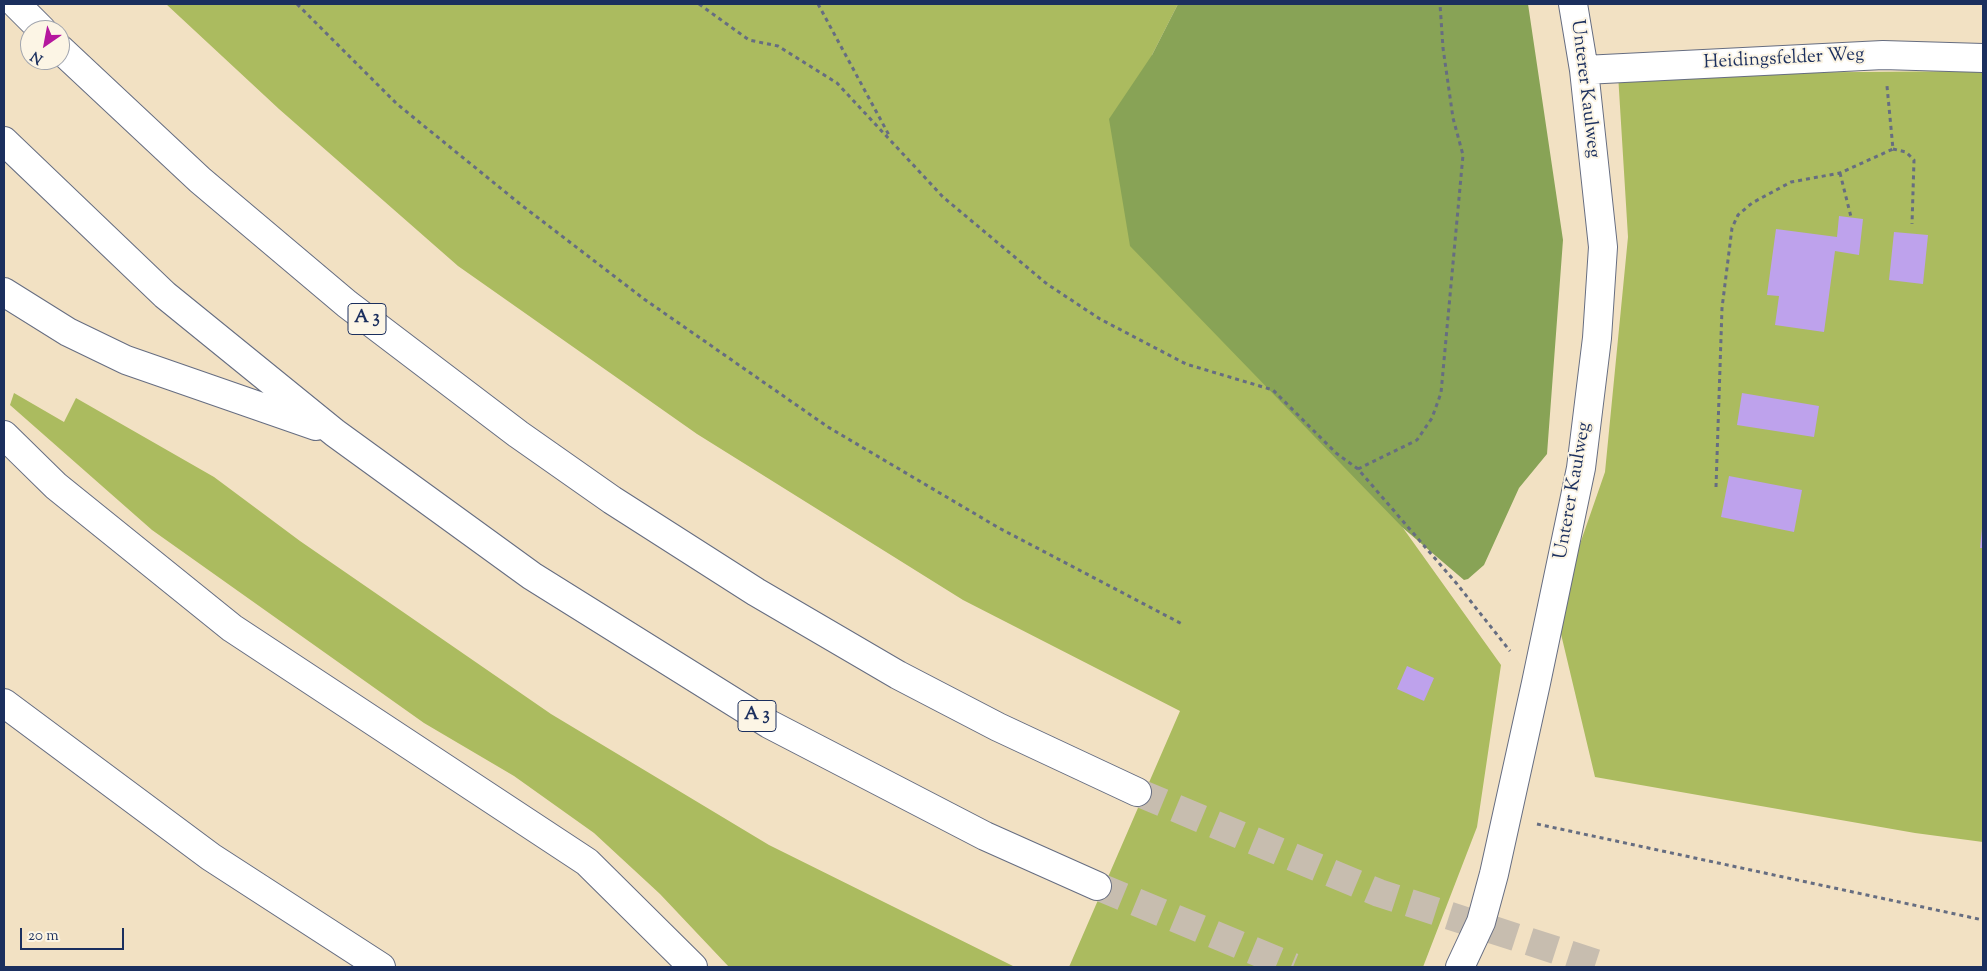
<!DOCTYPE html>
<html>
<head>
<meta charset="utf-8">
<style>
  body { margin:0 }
  #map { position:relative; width:1987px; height:971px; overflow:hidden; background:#f2e1c3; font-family:"Sorts Mill Goudy",serif }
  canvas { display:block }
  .frame { position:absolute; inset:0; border:5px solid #1b2f5e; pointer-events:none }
  .north { position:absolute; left:20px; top:20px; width:50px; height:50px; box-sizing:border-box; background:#fcf5e5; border:1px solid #a2a6af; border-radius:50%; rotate:213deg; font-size:14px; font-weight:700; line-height:20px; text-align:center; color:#1b2f5e }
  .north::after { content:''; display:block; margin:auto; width:18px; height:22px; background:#b5179e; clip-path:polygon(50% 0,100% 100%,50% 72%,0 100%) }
  .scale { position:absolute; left:20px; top:928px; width:104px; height:22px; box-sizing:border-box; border:2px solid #1b2f5e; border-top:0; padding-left:6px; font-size:15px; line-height:18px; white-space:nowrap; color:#1b2f5e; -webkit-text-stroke:4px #fcf5e5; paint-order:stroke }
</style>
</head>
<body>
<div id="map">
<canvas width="1987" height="971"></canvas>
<div class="frame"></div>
<div class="north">N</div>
<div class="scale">20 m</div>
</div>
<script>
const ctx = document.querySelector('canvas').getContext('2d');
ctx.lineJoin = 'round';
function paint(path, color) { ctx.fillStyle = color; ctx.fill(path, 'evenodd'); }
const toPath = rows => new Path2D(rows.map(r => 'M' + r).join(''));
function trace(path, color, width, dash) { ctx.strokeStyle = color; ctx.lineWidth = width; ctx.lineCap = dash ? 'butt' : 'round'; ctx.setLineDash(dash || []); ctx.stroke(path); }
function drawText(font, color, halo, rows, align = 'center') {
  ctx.font = font + ' "Sorts Mill Goudy",serif'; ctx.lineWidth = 4; ctx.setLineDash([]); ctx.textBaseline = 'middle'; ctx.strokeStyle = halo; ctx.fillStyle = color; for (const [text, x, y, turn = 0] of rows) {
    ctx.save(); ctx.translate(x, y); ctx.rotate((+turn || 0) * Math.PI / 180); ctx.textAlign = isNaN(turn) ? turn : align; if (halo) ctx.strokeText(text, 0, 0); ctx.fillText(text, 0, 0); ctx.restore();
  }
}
const green = toPath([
  [166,4,1178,4,1152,55,1403,528,1501,665,1477,827,1423,967,1069,967,1180,711,963,600,697,434,458,266,279,109],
  [1983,71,1983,842,1915,833,1595,777,1556,613,1605,472,1628,237,1618,74],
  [14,393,64,422,76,398,214,477,300,541,551,714,769,845,1015,967,729,967,660,894,594,833,514,776,424,723,152,530,10,405]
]);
const forest = toPath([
  [1178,4,1528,4,1563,240,1547,454,1519,488,1484,565,1468,579,1464,580,1403,528,1130,246,1109,119,1152,55]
]);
const building = toPath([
  [1839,216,1863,219,1859,255,1835,251,1824,332,1775,325,1779,296,1767,295,1776,229,1837,237],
  [1894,232,1928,235,1923,284,1889,280],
  [1742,393,1819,406,1814,437,1737,425],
  [1729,476,1802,490,1794,532,1721,517],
  [1982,528,1983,529,1983,548,1980,548],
  [1407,666,1434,678,1424,701,1397,689]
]);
const highwayTunnel = toPath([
  [1137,792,1379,893,1608,967],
  [1097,886,1293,967]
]);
const path = toPath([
  [297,4,397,104,520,204,644,299,828,427,999,528,1184,625],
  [699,4,749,40,778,46,837,83,943,197,1047,284,1100,319,1186,364,1273,390,1336,453,1358,469,1457,584,1510,651],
  [818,4,890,137],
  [1893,149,1906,152,1914,160,1912,224],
  [1840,173,1851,217],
  [1358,469,1417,440,1432,418,1441,393,1463,155,1453,118,1443,48,1440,4],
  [1716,487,1722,308,1732,228,1738,215,1752,203,1791,182,1840,173,1893,149,1887,86],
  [1537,824,1983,920]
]);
const minor = toPath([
  [1584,70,1883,55,1983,58],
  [4,435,56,486,232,628,587,862,693,967],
  [4,703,211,857,381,967],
  [1460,967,1481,922,1494,874,1536,683,1581,468,1597,338,1603,247,1584,70,1573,4]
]);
const highway = toPath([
  [16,4,42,30],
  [60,49,200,180,347,304,518,434,612,500,756,592,898,675,998,727,1137,792],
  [4,141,165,295,335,433,532,576,769,724,985,836,1097,886],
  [4,292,68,332,126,360,316,426]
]);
const shields = [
  [367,319,38],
  [757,716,38]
];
const shieldNames = [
  ["A 3",367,319],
  ["A 3",757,716]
];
const streetNames = [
  ["Heidingsfelder Weg",1784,60,-3],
  ["Unterer Kaulweg",1584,89,83],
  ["Unterer Kaulweg",1574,491,-80]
];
paint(green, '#abbb5f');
paint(forest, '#88a356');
paint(building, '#bea2ec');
trace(highwayTunnel, '#c7bdaf', 28, [28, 14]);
trace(minor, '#666d81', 30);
trace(highway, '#666d81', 30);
trace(path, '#666d81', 3, [4, 4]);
trace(minor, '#fff', 28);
trace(highway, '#fff', 28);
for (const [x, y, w] of shields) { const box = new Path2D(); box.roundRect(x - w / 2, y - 15.5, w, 31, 4); ctx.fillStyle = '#fcf5e5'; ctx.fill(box); trace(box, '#1b2f5e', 1); }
drawText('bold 18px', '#1b2f5e', null, shieldNames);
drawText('19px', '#1b2f5e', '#fcf5e5', streetNames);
</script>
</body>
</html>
